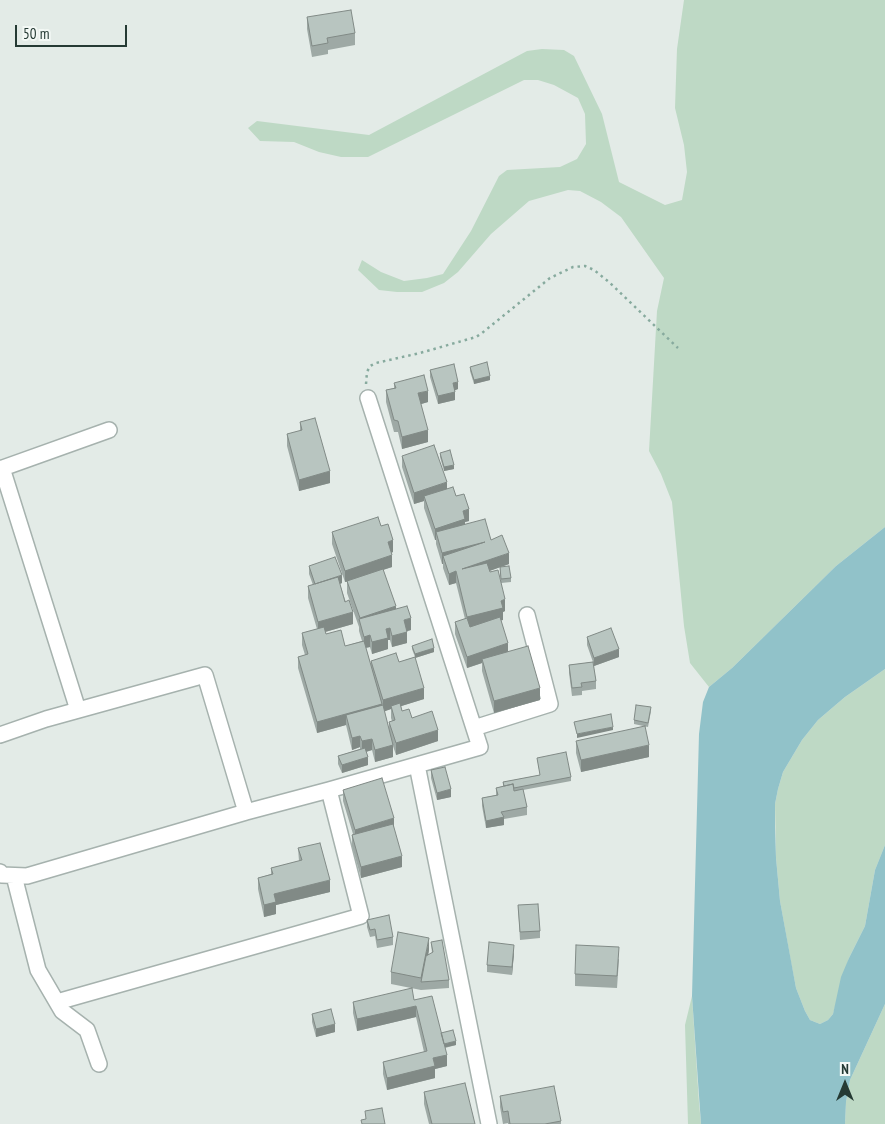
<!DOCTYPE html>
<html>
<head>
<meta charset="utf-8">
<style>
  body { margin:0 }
  #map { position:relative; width:885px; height:1124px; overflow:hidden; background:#e3ebe7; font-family:"PT Sans Narrow",sans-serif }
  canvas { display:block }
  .north { position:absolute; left:820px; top:1059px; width:50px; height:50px; -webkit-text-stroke:4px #f3f8f5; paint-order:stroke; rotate:0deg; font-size:14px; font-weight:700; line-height:20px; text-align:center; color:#253a34 }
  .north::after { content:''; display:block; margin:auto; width:18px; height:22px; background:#253a34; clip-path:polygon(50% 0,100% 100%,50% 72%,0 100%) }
  .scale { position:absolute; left:15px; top:25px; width:112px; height:22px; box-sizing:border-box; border:2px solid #253a34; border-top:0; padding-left:6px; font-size:15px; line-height:18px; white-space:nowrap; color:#253a34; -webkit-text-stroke:4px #f3f8f5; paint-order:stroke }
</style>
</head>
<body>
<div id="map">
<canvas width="885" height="1124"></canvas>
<div class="north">N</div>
<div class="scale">50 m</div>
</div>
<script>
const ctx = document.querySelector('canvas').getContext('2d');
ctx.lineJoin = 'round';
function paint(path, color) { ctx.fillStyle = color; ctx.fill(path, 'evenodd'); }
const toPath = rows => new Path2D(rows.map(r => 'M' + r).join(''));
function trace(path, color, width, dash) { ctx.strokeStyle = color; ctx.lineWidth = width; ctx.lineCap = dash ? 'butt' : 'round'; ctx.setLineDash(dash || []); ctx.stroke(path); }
const green = toPath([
  [684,0,885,0,885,527,836,566,732,668,709,687,690,663,684,626,672,502,661,474,649,451,657,311,664,278,621,217,601,202,580,191,568,190,529,201,491,234,458,272,444,283,422,292,397,292,379,290,358,270,362,260,381,272,404,281,427,278,443,274,471,231,499,176,507,170,560,167,577,159,586,144,585,114,578,98,554,85,538,80,524,80,368,157,341,157,319,152,294,142,260,141,248,128,257,121,369,135,527,51,542,49,564,50,574,56,602,114,619,182,665,205,682,200,687,172,684,145,675,108,677,49],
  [885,669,885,845,875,870,865,926,849,958,833,1014,828,1020,820,1024,810,1020,805,1011,796,988,791,962,780,901,776,858,775,804,778,789,783,772,802,740,818,720,845,697],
  [692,996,699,1103,701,1124,688,1124,685,1025],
  [885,1004,885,1124,845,1124,846,1102,850,1080]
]);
const water = toPath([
  [885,527,885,669,845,697,818,720,802,740,783,772,778,789,775,804,775,827,776,858,780,901,796,988,805,1011,810,1020,820,1024,828,1020,833,1014,841,977,849,958,865,926,875,870,885,845,885,1004,850,1080,846,1102,845,1124,701,1124,692,996,699,734,703,702,709,687,732,668,836,566]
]);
const path = toPath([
  [366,384,367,372,370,366,376,363,420,353,476,337,482,333,550,278,573,267,585,266,594,270,609,282,678,348]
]);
const minor = toPath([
  [2,468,78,710],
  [0,469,109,430],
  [474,728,550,704,527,615],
  [0,735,46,719,205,675,246,812,329,790,480,747,368,398],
  [417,765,489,1124],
  [0,872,2,875,27,876,246,812],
  [14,876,38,970,62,1011,87,1030,99,1064],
  [57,1002,361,916,329,790]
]);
const wall = toPath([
  [307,17,355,33,355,45,328,50,328,54,312,57,307,29],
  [470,367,490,380,474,384,470,371],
  [430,370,458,389,455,390,455,400,438,404,430,377],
  [394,383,428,402,421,404,428,442,402,449,398,432,394,432,386,402,386,390,394,388],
  [300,422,330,483,299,491,287,446,287,434,300,431],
  [440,453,454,469,444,471,440,457],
  [402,456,456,496,469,521,465,522,465,524,491,540,509,564,501,567,511,578,511,582,501,583,505,611,503,612,503,620,501,620,508,652,540,700,494,713,482,671,482,663,467,668,455,634,455,622,465,619,456,583,449,585,443,568,443,564,442,564,436,544,436,540,435,540,424,508,424,501,414,504,402,467],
  [500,567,500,571,501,581,490,572,489,571],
  [381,526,393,552,391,553,392,567,383,570,396,609,411,630,407,631,407,643,392,647,390,640,388,640,388,649,372,654,370,647,366,648,371,666,371,661,399,662,415,657,412,649,412,646,434,652,415,658,424,699,401,706,402,711,412,718,438,741,396,755,393,746,393,757,375,762,372,750,366,752,368,765,342,773,338,764,338,756,360,749,360,747,352,750,346,725,317,733,298,668,298,657,305,655,302,645,302,633,317,629,308,598,308,586,313,585,309,574,309,566,342,583,340,584,353,624,325,632,326,634,345,646,362,641,359,631,359,627,347,593,347,582,345,582,332,544,332,532],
  [391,709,391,718,392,721,389,722,389,729,384,711],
  [587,637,619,657,594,666,593,663,596,681,596,689,582,691,582,695,572,696,569,673,569,665,593,662,587,645],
  [651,711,648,727,634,724,634,720],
  [576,741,649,757,581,772,576,753],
  [537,758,571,777,571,781,523,790,527,807,527,815,504,819,504,825,486,828,482,806,482,798,496,795,496,788,503,786,503,782,540,775],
  [431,770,451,797,437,800,431,778],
  [343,790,394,830,402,867,361,878,352,846,352,835,353,834,343,801],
  [298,848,330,892,276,905,276,914,264,917,258,889,258,878,271,874,271,868,299,861],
  [518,905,540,931,540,938,520,940],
  [367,920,393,937,393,945,377,948,375,936,370,937,367,927],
  [431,942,449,980,449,988,421,990,391,984,391,972,429,950,428,955,432,953],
  [514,953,512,975,487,972,487,965],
  [619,959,617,988,575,986,575,974],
  [414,1000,441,1033,456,1045,445,1048,447,1066,435,1069,435,1078,387,1090,383,1074,383,1062,424,1052,416,1017,357,1031,353,1013,353,1002],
  [312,1014,335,1032,316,1037,312,1022],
  [424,1092,475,1124,429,1124,424,1104],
  [500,1096,561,1121,561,1124,508,1124,508,1123,503,1124,500,1107]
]);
const shadedWall = toPath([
  [490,376,490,380,474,384,474,380],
  [458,382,458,389,453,391,453,383],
  [428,391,428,402,418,405,418,393],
  [455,392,455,400,438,404,438,396],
  [428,430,428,442,402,449,402,437],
  [454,465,454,469,444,471,444,467],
  [330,471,330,483,299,491,299,480],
  [447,482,447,493,424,496,424,501,414,504,414,493],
  [469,509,469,521,465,522,465,530,436,532,436,540,435,540,435,529,463,511],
  [393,540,393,552,388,554,388,542],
  [485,542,443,556,443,564,442,564,442,553],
  [509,553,509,564,462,581,462,569],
  [392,555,392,567,345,582,345,571],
  [456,571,456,583,449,585,449,574],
  [342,575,342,583,315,593,315,585],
  [505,599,505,611,503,612,503,620,467,629,467,617,501,601],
  [396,606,396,617,360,621,360,618],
  [353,612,353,624,318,634,318,622],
  [411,618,411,630,404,632,404,620],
  [390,628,390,640,388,640,388,649,372,654,372,642,386,629],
  [407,632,407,643,392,647,392,636],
  [370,635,370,647,364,648,364,637],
  [508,643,508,654,482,659,482,663,467,668,467,657],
  [434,648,434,652,415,658,415,654],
  [619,649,619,657,594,666,594,658],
  [424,688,424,699,392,709,391,706,391,709,383,712,383,700],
  [540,688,540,700,494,713,494,701],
  [382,704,382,716,346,715,346,725,317,733,317,722],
  [613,727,613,730,577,738,577,734],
  [438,730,438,741,396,755,396,743],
  [360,736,360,747,352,750,352,738],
  [372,739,372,750,362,753,362,741],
  [393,745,393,757,375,762,375,750],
  [649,745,649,757,581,772,581,760],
  [368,757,368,765,342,773,342,765],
  [451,789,451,797,437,800,437,793],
  [504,817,504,825,486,828,486,821],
  [394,818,394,829,355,841,355,830],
  [402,856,402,867,361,878,361,867],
  [330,880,330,892,276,905,276,914,264,917,264,905,274,894],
  [429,938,429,950,423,982,421,982,421,978],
  [514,945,514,953,512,975,512,967],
  [416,1006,416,1017,357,1031,357,1019],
  [335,1024,335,1032,316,1037,316,1029],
  [456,1041,456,1045,442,1048,442,1045],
  [447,1055,447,1066,435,1069,435,1078,387,1090,387,1078,433,1058]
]);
const building = toPath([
  [351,10,355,33,327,38,328,43,312,46,307,17,351,10],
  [487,362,490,376,474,380,470,367,487,362],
  [454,364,458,382,453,383,455,392,438,396,430,370,454,364],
  [424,375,428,391,418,393,428,430,402,437,398,421,394,420,386,390,396,388,394,383,424,375],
  [315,418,330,471,299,480,287,434,302,430,300,422,315,418],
  [434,445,447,482,414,493,402,456,434,445],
  [450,450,454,465,444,467,440,453,450,450],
  [453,487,456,496,464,494,469,509,463,511,465,519,435,529,424,496,453,487],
  [378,517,381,526,388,524,393,540,388,542,392,555,345,571,332,532,378,517],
  [485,519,491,540,502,535,509,553,462,569,487,563,490,572,498,570,505,599,501,601,503,608,467,617,456,571,449,574,443,556,485,542,442,553,436,532,485,519],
  [335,557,342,575,315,584,309,566,335,557],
  [509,566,511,578,501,579,500,567,509,566],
  [383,569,396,606,360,618,347,581,383,569],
  [338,577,345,602,349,600,353,612,318,622,308,586,338,577],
  [407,606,411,618,404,620,407,632,392,636,390,628,386,629,388,638,372,642,370,635,364,637,359,619,407,606],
  [500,617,508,643,467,657,455,622,467,618,470,627,500,617],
  [324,627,326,634,341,630,345,646,364,641,382,704,317,722,298,657,308,654,302,633,324,627],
  [611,628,619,649,594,658,587,637,611,628],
  [432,639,434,648,415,654,412,646,432,639],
  [528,646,540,688,494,701,482,659,528,646],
  [396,653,399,662,415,657,424,688,383,700,371,661,396,653],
  [593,662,596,681,581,683,582,687,572,688,569,665,593,662],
  [400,703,402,711,409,709,412,718,432,711,438,730,396,743,389,722,395,720,391,706,400,703],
  [383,705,393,745,375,750,372,739,362,741,360,736,352,738,346,715,383,705],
  [636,705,651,707,648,723,634,720,636,705],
  [611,714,613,727,577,734,574,722,611,714],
  [645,726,649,745,581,760,576,741,645,726],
  [365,748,368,757,342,765,338,756,365,748],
  [566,752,571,777,514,788,513,784,504,786,503,782,540,775,537,758,566,752],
  [445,767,451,789,437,793,431,770,445,767],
  [382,778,394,818,355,830,343,790,382,778],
  [513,784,514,791,523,789,527,807,501,812,504,817,486,821,482,798,498,795,496,788,513,784],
  [393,824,402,856,361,867,352,835,393,824],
  [320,843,330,880,274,894,276,902,264,905,258,878,273,874,271,868,302,860,298,848,320,843],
  [538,904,540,931,520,932,518,905,538,904],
  [389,915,393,937,377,940,375,929,370,930,367,920,389,915],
  [398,932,429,938,421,978,391,972,398,932],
  [442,940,449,980,421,982,426,956,433,952,431,942,442,940],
  [489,942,514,945,512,967,487,965,489,942],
  [576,945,619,947,617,976,575,974,576,945],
  [412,988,414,1000,432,996,447,1055,433,1058,435,1066,387,1078,383,1062,427,1051,416,1006,357,1019,353,1002,412,988],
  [331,1009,335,1024,316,1029,312,1014,331,1009],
  [453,1030,456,1041,444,1044,441,1033,453,1030],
  [465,1083,475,1124,432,1124,424,1092,465,1083],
  [554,1086,561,1121,545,1124,510,1124,508,1111,503,1112,500,1096,554,1086],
  [382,1108,385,1124,362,1124,361,1120,366,1119,365,1111,382,1108]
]);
paint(green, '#bed9c5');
paint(water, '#91c2c9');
trace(minor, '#a6b2ae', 18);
trace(path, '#87aa9e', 2.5, [2.5, 4]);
trace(minor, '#fff', 15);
paint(wall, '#9ea9a5');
paint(shadedWall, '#818a86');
paint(building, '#b8c5c0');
trace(building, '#818a86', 1);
</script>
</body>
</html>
